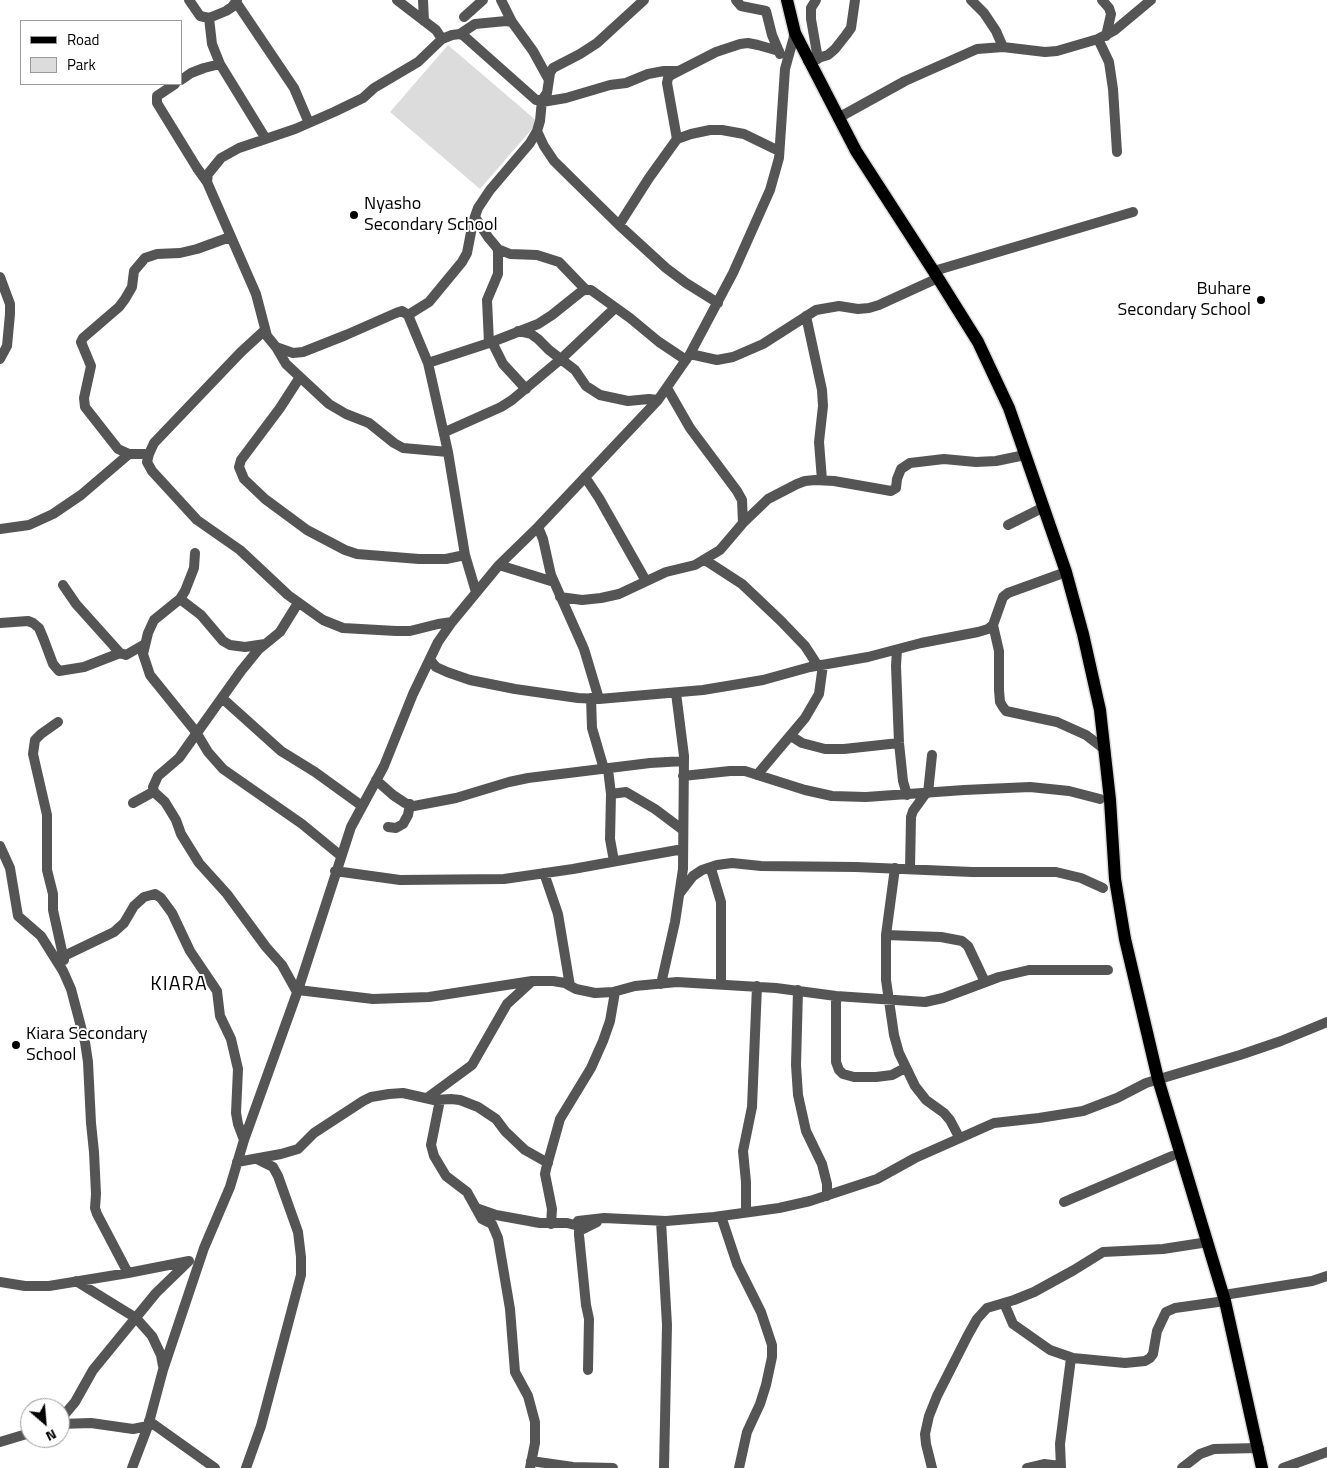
<!DOCTYPE html>
<html>
<head>
<meta charset="utf-8">
<style>
  body { margin:0 }
  #map { position:relative; width:1327px; height:1468px; overflow:hidden; background:#fff; font-family:"Titillium Web",sans-serif }
  canvas { display:block }
  .legend { position:absolute; left:20px; top:20px; width:162px; height:65px; box-sizing:border-box; background:#fff; border:1px solid #999; margin:0; padding:6px 9px; list-style:none; font-size:15px; color:#000 }
  .legend li { display:flex; align-items:center; gap:10px; height:25px }
  .legend b { width:25px; border:1px solid #999 }
  .north { position:absolute; left:20px; top:1398px; width:50px; height:50px; box-sizing:border-box; background:#fff; border:1px solid #999; border-radius:50%; rotate:153deg; font-size:14px; font-weight:700; line-height:20px; text-align:center; color:#000 }
  .north::after { content:''; display:block; margin:auto; width:18px; height:22px; background:#000; clip-path:polygon(50% 0,100% 100%,50% 72%,0 100%) }
</style>
</head>
<body>
<div id="map">
<canvas width="1327" height="1468"></canvas>
<ul class="legend">
<li><b style="height:6px;background:#000"></b>Road</li>
<li><b style="height:14px;background:#dcdcdc"></b>Park</li>
</ul>
<div class="north">N</div>
</div>
<script>
const ctx = document.querySelector('canvas').getContext('2d');
ctx.lineJoin = 'round';
function paint(path, color) { ctx.fillStyle = color; ctx.fill(path, 'evenodd'); }
const toPath = rows => new Path2D(rows.map(r => 'M' + r).join(''));
function trace(path, color, width, dash) { ctx.strokeStyle = color; ctx.lineWidth = width; ctx.lineCap = dash ? 'butt' : 'round'; ctx.setLineDash(dash || []); ctx.stroke(path); }
function drawText(font, color, halo, rows, align = 'center') {
  ctx.font = font + ' "Titillium Web",sans-serif'; ctx.lineWidth = 4; ctx.setLineDash([]); ctx.textBaseline = 'middle'; ctx.strokeStyle = halo; ctx.fillStyle = color; for (const [text, x, y, turn = 0] of rows) {
    ctx.save(); ctx.translate(x, y); ctx.rotate((+turn || 0) * Math.PI / 180); ctx.textAlign = isNaN(turn) ? turn : align; if (halo) ctx.strokeText(text, 0, 0); ctx.fillText(text, 0, 0); ctx.restore();
  }
}
const green = toPath([
  [448,45,538,122,480,189,390,112]
]);
const minor = toPath([
  [189,0,200,16,209,18,226,11,232,7,237,0],
  [397,0,436,30,442,39],
  [423,0,424,21],
  [501,0,512,22],
  [736,0,741,6,766,11,772,35,780,54],
  [816,0,811,8,811,19,818,59],
  [971,0,984,13,996,31,1003,47],
  [1102,0,1109,8,1111,14,1106,36],
  [236,2,294,88,309,123],
  [464,17,483,0],
  [209,18,212,44,220,64,266,139],
  [460,34,475,24,506,21,512,22,533,51,549,80],
  [1098,39,1109,62,1113,89,1117,152],
  [808,61,828,55,835,49,846,35,851,28,855,0],
  [181,80,191,73,204,68,220,64],
  [175,84,157,96,157,103,197,168,207,182],
  [542,102,566,98,610,85,626,83,648,74,664,71,677,71],
  [838,118,905,81,977,49,1003,47,1045,52,1057,51,1098,39,1115,30,1151,0],
  [537,131,544,146,554,161,619,225,666,268,686,283,718,303],
  [677,139,667,83,668,78,671,75,716,52,740,44,748,43,758,45,779,51],
  [475,217,488,237,498,249,510,254,537,255,559,262,586,290],
  [619,225,649,178,677,139,691,134,710,130,722,130,744,134,779,151],
  [934,271,1133,212],
  [0,277,10,304,10,314,7,346,0,359],
  [408,315,429,302,462,262,467,253,473,222,478,208,490,190,530,143,537,131,540,121,542,100],
  [806,316,822,390,823,406,819,442,822,480],
  [265,330,241,352,154,443,149,454,147,462,152,471,197,520,240,550,288,595,323,620,343,628,396,631,410,631,438,624,452,622],
  [518,331,531,334,538,339,549,350,575,370,586,386,600,395,628,401,649,399,658,400],
  [492,342,503,364,526,389],
  [489,343,487,300,498,274,498,249],
  [276,347,286,364,329,404,346,414,369,423,394,443,403,448,448,452],
  [690,354,717,360,733,357,763,344,816,310,839,306,858,309,869,308,879,305,938,278],
  [428,363,492,342,538,324,552,315,582,291,586,290,591,290,630,318,659,342,686,360],
  [300,377,280,408,241,460,239,467,244,479,265,499,307,530,345,550,357,554,419,559,446,559,465,555],
  [667,388,690,428,737,491,742,500,743,523],
  [445,432,501,407,512,400,561,359,615,308],
  [149,454,129,454,118,449,85,407,84,398,91,366,81,342,83,338,119,307,125,299,132,287,134,271,145,258,157,254,180,253,197,249,230,237],
  [585,477,599,498,646,581],
  [1008,525,1044,507],
  [538,527,543,539,551,575,584,649,599,699],
  [0,529,29,525,53,514,81,495,129,454],
  [195,553,194,568,185,591,180,599,154,620,148,633,143,654,150,675,196,732,208,752,223,769,302,824,341,856],
  [705,560,742,584,781,621,805,646,818,666],
  [499,565,554,582],
  [63,585,76,604,120,653,126,655,145,644],
  [476,592,465,555,448,452,428,363,408,315,402,311,396,313,346,335,303,352,293,353,276,347,267,336,256,294,207,182,208,174,221,158,239,148,295,129,334,112,363,98,374,88,418,62,442,39,452,35,460,34,464,36,536,100,542,100,547,93,550,73,553,68,580,54,597,43,644,0],
  [560,597,582,600,601,598,619,594,666,572,695,565,720,550,743,523,768,499,797,484,805,481,815,480,834,481,891,491,896,488,897,479,901,469,910,463,944,459,976,462,996,461,1025,455],
  [180,599,201,615,223,641,230,645,245,647,265,644],
  [0,623,28,621,33,623,39,628,44,640,53,664,59,671,84,667,120,653],
  [993,625,999,651,999,690,1000,702,1003,707,1006,711,1057,722,1086,735,1103,748],
  [897,650,896,666,899,743,903,781,907,795],
  [431,661,436,667,447,672,470,680,515,689,578,698,599,699,703,690,763,680,810,667,868,657,921,643,978,632,988,629,993,625,1003,597,1008,593,1066,572],
  [222,698,281,751,315,772,362,806],
  [591,698,592,728,604,769],
  [58,722,41,734,35,740,33,754,47,815,47,870,53,894,53,910,64,960],
  [791,736,802,743,825,749,844,749,899,743],
  [608,769,611,794,610,839,614,861],
  [757,775,805,718,819,694,823,665],
  [683,776,730,771,745,771,805,790,832,796,866,797,964,790,1030,787,1069,791,1100,799],
  [376,780,393,795,405,803,414,806,456,798,509,782,528,778,650,763,684,761],
  [928,793,932,755],
  [611,794,626,792,655,809,683,830],
  [133,803,153,792,153,790],
  [388,827,396,828,403,824,408,815,410,804],
  [0,846,10,868,18,916,41,936,63,971,71,989,85,1042,88,1062,91,1123,94,1152,96,1194,95,1208,97,1214,128,1273],
  [708,868,712,872,721,902,721,984],
  [895,868,886,935,886,980,894,1035,899,1053,915,1086,926,1100,944,1113,950,1120,959,1137],
  [910,869,911,817,913,811,926,793],
  [335,871,400,880,504,879,573,869,683,849],
  [544,873,558,914,570,986],
  [680,893,693,876,702,870,717,865,732,863,761,866,856,867,972,872,1056,872,1081,878,1103,888],
  [886,935,941,937,962,941,968,946,985,982],
  [64,956,114,932,124,923,134,906,144,897,155,894,161,898,172,913,190,951,217,991,220,1016,231,1039,238,1069,236,1113,238,1124,244,1140],
  [661,984,675,922,683,869,684,756,676,693],
  [298,990,373,999,429,997,532,981,553,981,565,983,576,989,595,993,613,992,635,986,677,982,776,988,836,996,925,1002,943,998,999,977,1029,970,1108,970],
  [798,990,796,1065,798,1095,806,1131,822,1164,827,1184,827,1196],
  [297,992,282,965,266,947,227,894,199,863,181,834,176,820,165,802,154,792,153,787,158,776,179,758,241,671,258,650,280,632,298,603],
  [836,996,836,1062,839,1070,843,1074,854,1077,876,1077,892,1075,905,1068],
  [427,1098,472,1065,507,1004,531,982],
  [440,1100,431,1145,434,1156,446,1176,467,1192,482,1219,492,1224,498,1238,510,1309,515,1372,528,1396,535,1422,535,1443,530,1468],
  [237,1162,281,1154,298,1149,314,1133,363,1101,371,1097,389,1094,403,1093,434,1100,451,1099,460,1100,478,1107,496,1119,505,1131,525,1150,548,1163],
  [1064,1202,1172,1156],
  [476,1208,496,1215,540,1223,567,1223,575,1225,578,1221,604,1218,666,1221,714,1217,779,1208,810,1201,877,1179,915,1158,994,1123,1039,1118,1083,1111,1117,1098,1146,1083,1240,1055,1281,1041,1327,1022],
  [746,1212,746,1182,743,1151,752,1107,757,986],
  [721,1216,737,1264,761,1312,772,1345,772,1357,766,1385,760,1404,747,1432,739,1468],
  [661,1221,667,1325,664,1468],
  [551,1224,552,1209,545,1174,546,1169,560,1119,591,1068,603,1041,610,1021,615,992],
  [76,1281,136,1318,152,1336,161,1355,163,1366],
  [0,1282,25,1286,49,1286,128,1273,189,1261],
  [1224,1295,1312,1281,1327,1276],
  [1004,1303,1013,1324,1050,1350,1073,1358,1125,1363,1145,1361,1150,1358,1153,1354,1157,1331,1166,1312,1175,1308,1225,1301],
  [588,1370,589,1319,586,1305,579,1235,579,1231,597,1222],
  [60,1420,75,1402,93,1370,156,1293,189,1261],
  [149,1421,215,1468],
  [60,1424,91,1423,133,1429,148,1426],
  [0,1442,30,1433],
  [531,1461,573,1467,613,1468],
  [132,1468,148,1426,163,1370,204,1248,230,1187,244,1140,298,990,351,827,384,766,413,694,438,642,452,622,499,565,538,527,658,400,690,354,733,273,770,190,779,158,785,69,795,33],
  [246,1468,261,1426,301,1275,301,1257,298,1232,278,1176,273,1167,257,1159],
  [932,1468,926,1444,925,1434,929,1416,937,1396,968,1335,977,1319,987,1308,1014,1300,1034,1292,1074,1270,1103,1252,1163,1249,1208,1242],
  [1027,1468,1044,1464,1060,1466],
  [1061,1468,1060,1444,1071,1358],
  [1182,1468,1200,1454,1214,1449,1259,1448],
  [1283,1468,1327,1452]
]);
const major = toPath([
  [787,0,795,33,856,151,938,278,978,342,1009,408,1066,572,1083,634,1100,710,1110,800,1115,879,1125,939,1158,1079,1225,1301,1262,1468]
]);
const markers = [
  [354,215,5,"#000"],
  [1261,300,5,"#000"],
  [16,1045,5,"#000"]
];
const poiNames = [
  ["Nyasho",364,205],
  ["Secondary School",364,226],
  ["Buhare",1251,290,"right"],
  ["Secondary School",1251,311,"right"],
  ["Kiara Secondary",26,1035],
  ["School",26,1056]
];
const quarterNames = [
  ["KIARA",179,985]
];
paint(green, '#dcdcdc');
trace(major, '#dbdbdb', 15);
trace(minor, '#555', 10);
trace(major, '#000', 12);
for (const [x, y, r, color] of markers) { const dot = new Path2D(); dot.arc(x, y, r, 0, 2 * Math.PI); ctx.fillStyle = color; ctx.fill(dot); trace(dot, '#fff', 2); }
drawText('18px', '#000', '#fff', poiNames, 'left');
ctx.letterSpacing = '1px';
drawText('20px', '#000', '#fff', quarterNames);
ctx.letterSpacing = '0px';
</script>
</body>
</html>
